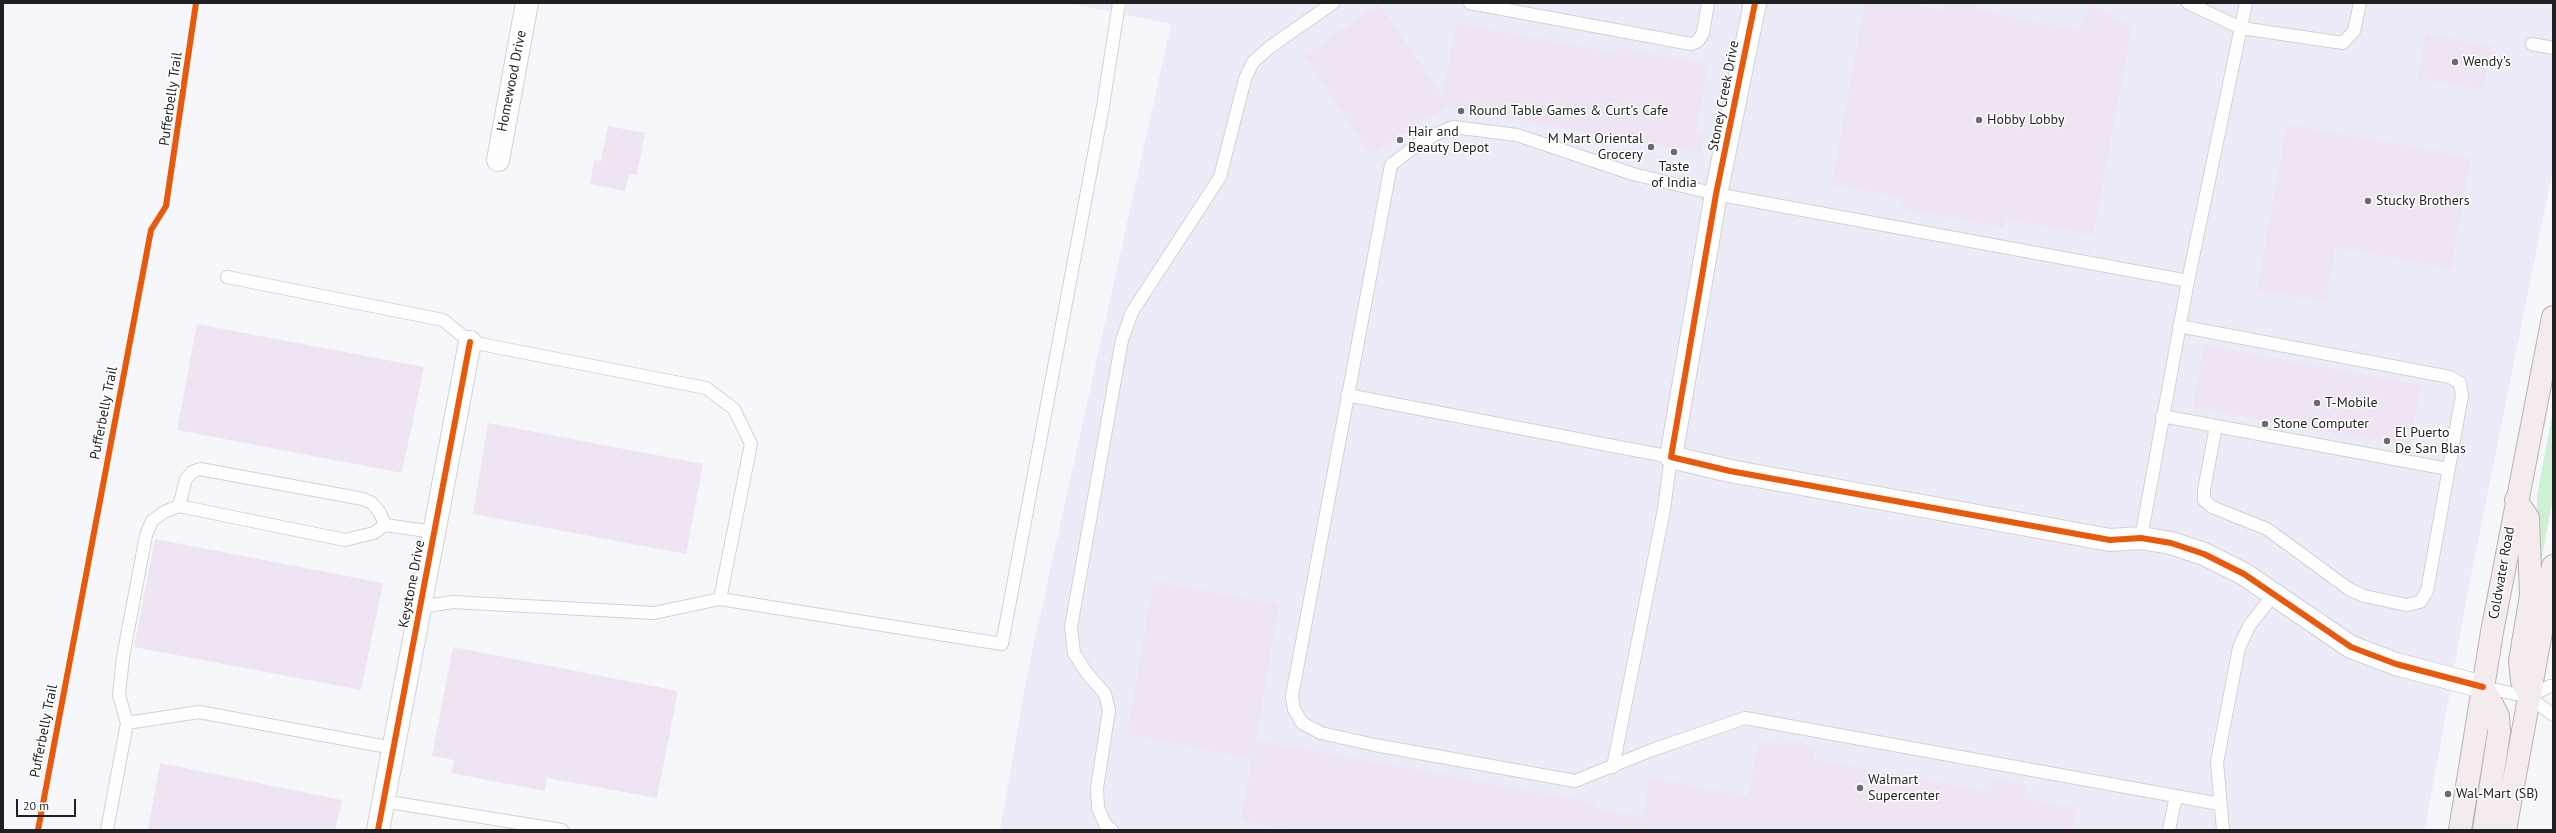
<!DOCTYPE html>
<html>
<head>
<meta charset="utf-8">
<style>
  body { margin:0 }
  #map { position:relative; width:2556px; height:833px; overflow:hidden; background:#f6f7fb; font-family:"PT Sans",sans-serif }
  canvas { display:block }
  .frame { position:absolute; inset:0; border:4px solid #1f2022; pointer-events:none }
  .scale { position:absolute; left:16px; top:799px; width:60px; height:18px; box-sizing:border-box; border:2px solid #1f2022; border-top:0; padding-left:5px; font-size:12px; line-height:14px; white-space:nowrap; color:#1f2022; -webkit-text-stroke:3px #fff; paint-order:stroke }
</style>
</head>
<body>
<div id="map">
<canvas width="2556" height="833"></canvas>
<div class="frame"></div>
<div class="scale">20 m</div>
</div>
<script>
const ctx = document.querySelector('canvas').getContext('2d');
ctx.lineJoin = 'round';
function paint(path, color) { ctx.fillStyle = color; ctx.fill(path, 'evenodd'); }
const toPath = rows => new Path2D(rows.map(r => 'M' + r).join(''));
function trace(path, color, width, dash) { ctx.strokeStyle = color; ctx.lineWidth = width; ctx.lineCap = dash ? 'butt' : 'round'; ctx.setLineDash(dash || []); ctx.stroke(path); }
function drawText(font, color, halo, rows, align = 'center') {
  ctx.font = font + ' "PT Sans",sans-serif'; ctx.lineWidth = 3; ctx.setLineDash([]); ctx.textBaseline = 'middle'; ctx.strokeStyle = halo; ctx.fillStyle = color; for (const [text, x, y, turn = 0] of rows) {
    ctx.save(); ctx.translate(x, y); ctx.rotate((+turn || 0) * Math.PI / 180); ctx.textAlign = isNaN(turn) ? turn : align; if (halo) ctx.strokeText(text, 0, 0); ctx.fillText(text, 0, 0); ctx.restore();
  }
}
const commercial = toPath([
  [1067,3,2553,3,2553,169,2469,586,2425,830,1000,830,1028,670,1171,24]
]);
const green = toPath([
  [2553,410,2553,498,2538,579,2537,496]
]);
const building = toPath([
  [1865,3,1903,3,1944,10,1945,3,1978,3,1976,10,2078,30,2092,4,2132,27,2093,235,2006,219,2004,228,1901,209,1905,198,1832,185],
  [1379,4,1442,95,1457,23,1617,53,1618,47,1708,64,1696,132,1704,134,1701,153,1446,107,1373,154,1364,145,1304,56],
  [2426,33,2492,46,2483,90,2418,78],
  [2287,124,2471,157,2451,269,2335,247,2326,302,2257,290],
  [608,126,645,133,637,175,629,174,625,191,590,184,594,160,601,161],
  [197,324,424,367,402,473,177,430],
  [2204,345,2421,385,2410,447,2193,407],
  [488,423,703,464,686,554,473,514],
  [155,539,383,583,361,690,134,647],
  [1154,581,1279,604,1256,740,1596,803,1595,808,1643,817,1650,778,1748,796,1759,740,1782,744,1783,740,1816,746,1814,759,1991,792,1993,778,2026,785,2024,799,2076,808,2072,830,1291,830,1241,821,1252,759,1127,734],
  [453,647,678,691,657,798,547,778,545,791,451,773,454,760,432,756],
  [160,763,342,800,335,830,148,830]
]);
const lane = toPath([
  [1470,3,1691,44,1698,41,1703,33,1708,3],
  [2188,3,2241,28,2343,43,2354,31,2360,3],
  [2532,44,2553,48],
  [227,277,443,320,470,342,706,388,734,409,751,444,720,599],
  [2188,281,1716,194,1633,174,1517,135,1453,127,1436,134,1418,144,1391,165,1292,696,1294,709,1302,723,1321,733,1375,745,1575,781,1652,750,1745,718,2220,804],
  [1347,395,1671,457,1664,509,1613,767],
  [2162,416,2216,426,2204,490,2204,500,2212,507,2267,529,2349,589,2364,596,2407,605,2420,602,2427,591,2462,395,2460,383,2450,377,2179,326],
  [2216,426,2448,469],
  [179,506,186,479,192,472,200,469,363,499,372,503,380,513,385,525],
  [2141,538,2188,281,2246,3],
  [420,607,453,602,654,613,720,599,1002,644,1103,106,1119,3],
  [2483,687,2529,697,2553,715],
  [2529,697,2550,686,2553,686],
  [127,723,199,712,393,748],
  [383,801,562,830],
  [107,830,127,723,119,695,123,657,146,535,152,521,164,512,179,506,345,540,374,533,385,525,434,532],
  [1112,830,1105,824,1098,808,1097,788,1109,710,1105,694,1086,672,1074,653,1071,627,1122,340,1132,312,1220,177,1245,79,1253,62,1270,47,1333,3],
  [2169,830,2176,796],
  [2223,830,2217,762,2239,648,2249,626,2274,594]
]);
const street = toPath([
  [1755,3,1716,194,1671,457,1730,471,2110,540,2141,538,2171,543,2204,554,2244,574,2351,647,2396,664,2483,687],
  [498,160,527,3],
  [378,830,470,342]
]);
const primary = toPath([
  [2516,500,2528,518,2531,595,2520,661,2522,681,2526,689],
  [2483,687,2498,716,2499,732,2484,830],
  [2460,830,2492,632,2553,317],
  [2505,830,2553,566]
]);
const cycleway = toPath([
  [1755,3,1716,194,1671,457,1730,471,2110,540,2141,538,2171,543,2204,554,2244,574,2351,647,2396,664,2483,687],
  [38,830,151,230,166,206,196,3],
  [378,830,470,342]
]);
const markers = [
  [2455,62,4,"#6a6b6e"],
  [1461,111,4,"#6a6b6e"],
  [1979,120,4,"#6a6b6e"],
  [1400,140,4,"#6a6b6e"],
  [1651,147,4,"#6a6b6e"],
  [1674,152,4,"#6a6b6e"],
  [2368,201,4,"#6a6b6e"],
  [2317,403,4,"#6a6b6e"],
  [2265,424,4,"#6a6b6e"],
  [2387,441,4,"#6a6b6e"],
  [1860,788,4,"#6a6b6e"],
  [2448,794,4,"#6a6b6e"]
];
const poiNames = [
  ["Wendy's",2463,62],
  ["Round Table Games & Curt's Cafe",1469,111],
  ["Hobby Lobby",1987,120],
  ["Hair and",1408,132],
  ["Beauty Depot",1408,148],
  ["M Mart Oriental",1643,139,"right"],
  ["Grocery",1643,155,"right"],
  ["Taste",1674,167,"center"],
  ["of India",1674,183,"center"],
  ["Stucky Brothers",2376,201],
  ["T-Mobile",2325,403],
  ["Stone Computer",2273,424],
  ["El Puerto",2395,433],
  ["De San Blas",2395,449],
  ["Walmart",1868,780],
  ["Supercenter",1868,796],
  ["Wal-Mart (SB)",2456,794]
];
const streetNames = [
  ["Homewood Drive",512,81,-79],
  ["Stoney Creek Drive",1724,96,-79],
  ["Pufferbelly Trail",171,99,-82],
  ["Pufferbelly Trail",104,413,-79],
  ["Coldwater Road",2502,573,-80],
  ["Keystone Drive",412,584,-79],
  ["Pufferbelly Trail",44,731,-79]
];
paint(commercial, '#ececf8');
paint(green, '#cef0d4');
paint(building, '#efe4f1');
trace(lane, '#d1d2d5', 14);
trace(street, '#d1d2d5', 24);
trace(primary, '#bcb0b5', 24);
trace(lane, '#fefefe', 12);
trace(street, '#fefefe', 22);
trace(primary, '#f3ebed', 22);
trace(cycleway, '#e8590c', 6);
for (const [x, y, r, color] of markers) { const dot = new Path2D(); dot.arc(x, y, r, 0, 2 * Math.PI); ctx.fillStyle = color; ctx.fill(dot); trace(dot, '#fff', 1.5); }
drawText('14px', '#1f2022', '#fff', poiNames, 'left');
drawText('14px', '#1f2022', '#fff', streetNames);
</script>
</body>
</html>
